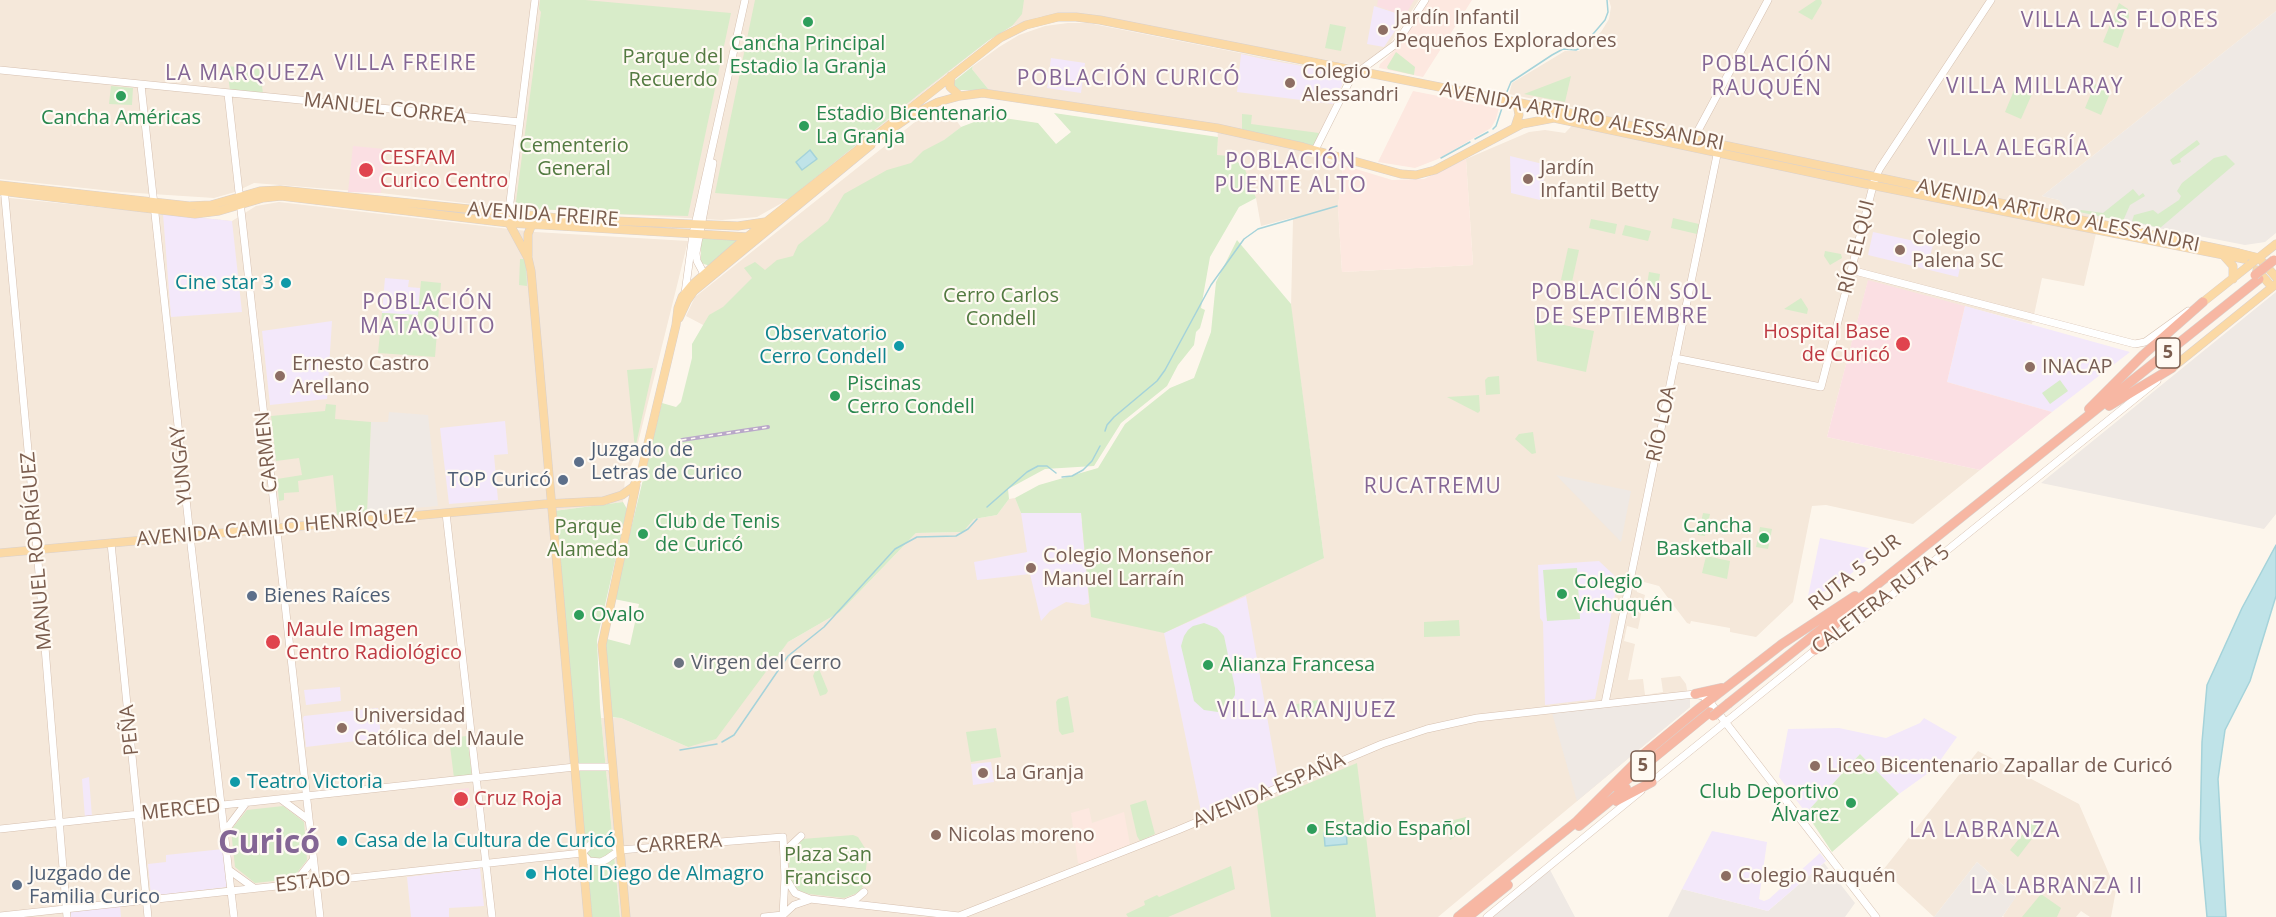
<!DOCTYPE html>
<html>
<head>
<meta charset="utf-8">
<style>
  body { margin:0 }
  canvas { display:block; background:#fdf6ec }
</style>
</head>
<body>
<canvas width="2276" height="917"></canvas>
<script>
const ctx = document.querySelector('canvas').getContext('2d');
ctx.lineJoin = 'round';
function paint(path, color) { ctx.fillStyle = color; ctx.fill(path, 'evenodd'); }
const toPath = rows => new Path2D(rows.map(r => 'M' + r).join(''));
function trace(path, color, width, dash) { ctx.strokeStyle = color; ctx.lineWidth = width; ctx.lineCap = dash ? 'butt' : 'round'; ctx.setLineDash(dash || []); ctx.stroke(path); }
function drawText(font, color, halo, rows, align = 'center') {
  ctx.font = font + ' "Open Sans",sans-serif'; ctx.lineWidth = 4.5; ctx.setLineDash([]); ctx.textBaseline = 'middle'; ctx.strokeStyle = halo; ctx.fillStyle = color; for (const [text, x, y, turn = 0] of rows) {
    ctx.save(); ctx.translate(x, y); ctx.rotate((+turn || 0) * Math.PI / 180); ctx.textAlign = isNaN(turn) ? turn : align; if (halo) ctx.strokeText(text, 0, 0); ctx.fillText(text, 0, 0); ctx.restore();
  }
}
const residential = toPath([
  [0,0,1419,0,1388,47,1359,66,1087,15,1070,13,1039,17,1012,26,989,40,789,199,757,217,722,220,614,214,610,213,610,211,515,209,381,193,254,183,235,192,214,198,121,192,0,179],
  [1609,0,2276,0,2276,11,2042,196,2059,200,2066,210,2100,216,2084,286,2042,278,2032,324,1868,281,1827,437,1980,470,1913,524,1826,505,1812,506,1793,602,1756,637,1730,632,1730,628,1691,621,1690,624,1687,623,1659,586,1644,582,1635,584,1637,592,1645,595,1638,629,1627,626,1624,641,1635,644,1628,680,1643,679,1645,695,1663,692,1661,678,1680,676,1686,684,1690,707,1438,917,620,917,601,718,621,718,688,747,788,642,840,612,916,533,963,532,974,519,997,515,1009,499,1015,498,1021,513,1324,558,1291,308,1293,219,1295,217,1261,226,1256,198,1217,155,1218,126,989,90,972,69,973,66,999,47,1019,35,1045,26,1068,23,1088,23,1347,74,1310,156,1343,165,1338,207,1342,272,1473,265,1466,159,1529,132,1545,130,1565,133,1587,110,1509,94,1512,83,1565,51,1579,51,1601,32,1609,19,1611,7],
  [946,106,961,127,707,327,686,316,695,297,920,118],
  [0,197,232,221,256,206,279,202,535,232,688,241,634,459,625,479,623,502,554,511,592,917,0,917],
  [1978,751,2079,804,2116,890,2111,917,2090,917,2081,911,2076,917,2004,917,2003,916,2016,896,1977,862,1934,917,1883,870]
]);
const commercial = toPath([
  [1429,0,1472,0,1423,77,1379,68,1380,64,1395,50],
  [1413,91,1499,108,1496,119,1491,128,1438,159,1415,168,1378,162],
  [1466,159,1473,265,1342,272,1338,207,1343,165,1392,180,1424,179],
  [1089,808,1092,823,1124,812,1130,844,1084,864,1078,863,1071,813]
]);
const industrial = toPath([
  [2276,11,2276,233,2265,242,2245,245,2066,210,2059,200,2042,196],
  [2276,292,2276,514,2264,529,2041,483],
  [389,412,428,415,438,506,367,512,371,422,388,422],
  [1556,475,1631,491,1621,542],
  [1690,697,1690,707,1577,801,1552,713],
  [1977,862,2016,897,2002,917,1934,917],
  [1824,863,1855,903,1845,917,1668,917,1682,889,1768,911],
  [1549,868,1575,917,1493,917,1504,908]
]);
const education = toPath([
  [1374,6,1405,16,1384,47,1367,44],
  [1241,54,1263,59,1347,74,1333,104,1237,92],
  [1051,58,1085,63,1081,93,1047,88],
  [1510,156,1547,165,1540,200,1511,193],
  [163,214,232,221,242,312,171,317],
  [1873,232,1933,245,1930,256,1961,263,1958,277,1868,255],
  [385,278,409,280,408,287,420,288,418,315,382,313],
  [1965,306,2130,352,2052,412,1947,382],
  [332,321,327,399,270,405,262,331],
  [505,421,508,454,494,455,498,500,449,504,440,428],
  [1021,513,1081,513,1089,603,1084,605,1066,602,1050,611,1041,621,1030,574,977,580,974,562,1027,552],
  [1820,538,1878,550,1835,588,1808,596],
  [1599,561,1618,579,1595,699,1545,705,1543,622,1540,618,1538,565],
  [1246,596,1279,785,1202,816,1164,633],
  [340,687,341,701,306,705,304,690],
  [378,708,381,738,306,747,303,718,304,716],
  [1924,718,1957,737,1934,769,1899,794,1860,754,1806,813,1779,777,1788,729,1839,728,1886,738,1920,723],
  [991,762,994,782,973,785,971,764],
  [89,777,92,817,85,818,82,779],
  [1712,831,1767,842,1759,899,1764,901,1769,899,1820,853,1826,861,1768,911,1682,889],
  [223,849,227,887,151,896,148,864,166,862,166,855],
  [480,868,484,906,449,908,449,917,411,917,407,877],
  [120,905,121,917,71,917,70,910]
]);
const medical = toPath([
  [1378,0,1414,0,1405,16,1377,6],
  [353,146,384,149,381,193,348,192],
  [1868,280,1965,306,1947,382,2052,412,1980,470,1827,437],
  [469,788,470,808,454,810,451,790]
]);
const green = toPath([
  [540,0,585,0,731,13,688,216,614,214,610,213,610,211,515,209,541,12,539,9],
  [755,0,1024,0,1022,14,1012,26,989,40,919,94,789,199,715,193],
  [1816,0,1821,0,1822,3,1812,20,1798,12],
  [2119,3,2128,9,2129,17,2118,48,2103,42],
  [1330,24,1346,27,1341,51,1325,48],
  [1396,52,1415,67,1414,75,1388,69,1387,67],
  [227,66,260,69,263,94,230,91],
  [973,66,972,69,989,90,960,90,954,88,953,82],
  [1571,76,1565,102,1524,94],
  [2095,84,2111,91,2101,115,2085,108],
  [111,86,133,88,132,105,109,104],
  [2015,88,2032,94,2021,119,2005,112],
  [1054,113,1218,137,1217,155,1229,156,1244,167,1256,198,1239,207,1210,257,1201,308,1205,310,1200,328,1196,332,1194,345,1178,365,1167,386,1121,423,1094,466,1045,469,1008,489,1009,499,997,515,974,519,963,532,916,533,840,612,788,642,716,739,688,747,621,718,609,717,605,650,607,639,630,645,639,604,614,599,647,463,662,403,676,407,681,402,692,358,692,344,709,315,723,307,752,278,744,268,755,262,765,270,777,260,793,256,798,245,828,221,844,194,887,170,911,163,923,151,944,140,961,127,990,116,1038,123,1056,144,1071,132],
  [1242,114,1252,115,1251,124,1319,133,1313,148,1242,129],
  [2197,140,2200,144,2180,159,2181,162,2173,165,2170,160],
  [2226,155,2235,164,2160,228,2132,221,2134,215,2153,210,2158,214,2179,200,2181,196,2177,191,2182,183,2214,158],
  [2133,189,2139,196,2143,193,2145,196,2130,205,2123,221,2079,212,2081,210,2103,213],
  [1673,218,1699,224,1697,234,1671,228],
  [1591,219,1617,224,1615,234,1589,228],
  [1625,225,1651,231,1648,241,1622,235],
  [703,238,739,240,710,266,701,263,701,241],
  [1237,240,1291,304,1324,558,1164,633,1091,617,1081,513,1021,513,1015,498,1039,485,1098,468,1125,424,1170,388,1194,378,1211,332,1216,282],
  [1568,248,1579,250,1572,282,1561,280],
  [1825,251,1841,254,1842,258,1830,265,1824,256],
  [520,259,526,259,527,286,519,285],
  [1649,272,1660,274,1657,293,1646,291],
  [421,281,441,283,435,357,378,353,382,313,418,315],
  [1801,298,1808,309,1807,314,1784,309],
  [1534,319,1594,331,1586,372,1537,361],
  [653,368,635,449,627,370],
  [1499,376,1500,394,1486,395,1485,380,1488,377],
  [2060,380,2068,391,2050,404,2042,393],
  [1479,395,1480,411,1478,413,1447,397],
  [326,404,336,405,335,419,371,422,367,512,337,515,333,475,298,481,299,492,284,493,284,500,279,501,277,479,302,475,299,458,276,461,271,416,325,411],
  [1533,432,1536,453,1532,454,1515,439,1519,434],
  [623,502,627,509,597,640,600,707,620,917,592,917,554,511],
  [1703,513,1710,514,1705,536,1698,535],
  [1760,527,1772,529,1768,549,1756,547],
  [1706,556,1730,561,1727,579,1702,573],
  [1577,568,1580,619,1547,621,1543,570],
  [1459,620,1460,636,1424,637,1424,622],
  [1204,623,1217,628,1224,636,1235,688,1235,695,1230,704,1218,712,1204,710,1194,701,1181,646,1184,636,1188,630,1193,626],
  [816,669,819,669,828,691,826,694,820,696,813,676],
  [1068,696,1074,732,1062,735,1059,731,1056,702,1058,699],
  [1323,699,1326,714,1295,719,1292,705],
  [996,728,1001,757,971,762,966,732],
  [467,736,472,776,454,778,449,738],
  [1860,754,1899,794,1832,852,1806,813],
  [1357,763,1376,917,1271,917,1257,805],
  [1146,800,1155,834,1140,841,1137,836,1130,805],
  [283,806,304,822,307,860,292,879,255,883,235,867,231,830,247,810],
  [1466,817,1467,828,1450,840,1446,822],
  [2036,822,2041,827,2018,857,2010,850,2031,824],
  [853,835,858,837,868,853,864,884,860,892,844,898,809,894,800,891,790,882,788,851,802,839],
  [1231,866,1235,889,1168,917,1128,917,1126,914,1145,905,1144,901,1157,895,1159,897],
  [2041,894,2061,908,2057,917,2022,917]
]);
const water = toPath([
  [810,150,817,159,802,170,796,162,810,150],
  [2276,545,2276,596,2250,681,2225,730,2218,779,2226,917,2207,917,2200,839,2202,742,2207,685,2242,608,2276,545],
  [1346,830,1347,844,1325,846,1324,833,1346,830]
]);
const stream = toPath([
  [1506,94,1511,82,1552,55,1563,49,1576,50,1582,47,1605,20,1608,12,1607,0],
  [1493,129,1496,126,1502,108],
  [1475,139,1488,132],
  [1441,158,1470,142],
  [1105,431,1107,425,1114,417,1157,381,1165,370,1211,285,1244,239,1258,229,1337,206],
  [1062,477,1072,476,1083,470,1092,461,1100,446],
  [987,507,1027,472,1038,466,1047,466,1056,473],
  [722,742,734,735,788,656,824,627,895,549,917,537,956,536,968,529,977,519],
  [680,750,717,744]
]);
const secondary = toPath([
  [0,70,520,122],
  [141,85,190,536,234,917],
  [228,94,320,917],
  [1693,140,1768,0],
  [1315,150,1350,80,1358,72,1396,44,1425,0],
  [4,187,37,549,67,917],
  [509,223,510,202,535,0],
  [1851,270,2135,344,2145,342,2188,311],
  [704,274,697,261,696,253,713,163],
  [685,293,693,234,745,0],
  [1675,358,1821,387,1875,178,1880,168,1991,0],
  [446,513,492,917],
  [111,543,148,917],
  [1605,703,1718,150],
  [1649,784,1815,650,1867,615,2157,381],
  [282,800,309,820],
  [0,829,575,767,612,767],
  [225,831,246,803],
  [785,851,801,836],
  [582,853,590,845,600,842,610,844,620,850,783,837,785,877,783,915],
  [582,853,589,861,601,862,607,859,620,850],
  [229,870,254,888],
  [785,877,795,893,810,899,959,916,1178,830,1382,744,1427,729,1477,718,1695,694,1703,696,1709,701,1876,917],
  [294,884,313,860],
  [847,902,857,898,864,892],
  [783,915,794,905,809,900],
  [0,916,582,853],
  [764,917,783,915],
  [1487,917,1641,791]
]);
const primary = toPath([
  [951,76,950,87,960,96],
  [1515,127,1519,115,1517,103],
  [883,135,912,115,938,102,960,96,983,93,1217,128,1303,147,1401,174,1416,175,1435,170,1522,124,1554,118,1861,183,2244,259],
  [0,185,189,206,211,205,260,191,280,190,568,219,738,226,765,222],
  [0,191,195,214,219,211,263,198,281,196,509,223,748,237],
  [509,223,528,258,531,271,588,917],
  [528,256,528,234,532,224],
  [2224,256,2233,266,2233,279],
  [2257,270,2272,287],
  [2203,302,2276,244],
  [679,318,687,301,694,291,871,145],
  [2172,368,2276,284],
  [0,553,545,504,603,501,622,495,633,487,641,473,676,325,678,308,682,297,692,285,747,237,1000,38,1026,25,1058,17,1076,17,1100,20,1556,110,2239,253,2259,258,2276,277],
  [626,917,602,645,636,485]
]);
const highway = toPath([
  [2109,406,2172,368],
  [2089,409,2143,355,2203,302],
  [1815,650,1838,621],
  [1695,694,1722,688],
  [1729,703,2259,279],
  [1617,788,1710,712],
  [1616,801,1652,782],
  [1577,821,1645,753,1697,710,1782,644,1855,596],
  [1579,826,1626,788],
  [1458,917,1581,818],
  [1468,917,1508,885]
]);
const rail = toPath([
  [682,440,768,427]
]);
const highwayBridge = toPath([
  [2255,275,2274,260],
  [1713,716,1729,703]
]);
const markers = [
  [808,22,6,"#2e9e5b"],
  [1383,30,6,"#8d6e63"],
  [1290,83,6,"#8d6e63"],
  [121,96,6,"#2e9e5b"],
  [804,126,6,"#2e9e5b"],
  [366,170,8,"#e0444e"],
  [1528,179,6,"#8d6e63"],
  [1900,250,6,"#8d6e63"],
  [286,283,6,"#0f9aa8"],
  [1903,344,8,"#e0444e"],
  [899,346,6,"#0f9aa8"],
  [2030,367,6,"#8d6e63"],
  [280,376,6,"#8d6e63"],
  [835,396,6,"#2e9e5b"],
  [579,462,6,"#5c6f8a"],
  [563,480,6,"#5c6f8a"],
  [643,534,6,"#2e9e5b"],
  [1764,538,6,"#2e9e5b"],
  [1031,568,6,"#8d6e63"],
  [1562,594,6,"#2e9e5b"],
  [252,596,6,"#5c6f8a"],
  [579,615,6,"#2e9e5b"],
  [273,642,8,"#e0444e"],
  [679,663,6,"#6b7280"],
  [1208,665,6,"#2e9e5b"],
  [342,728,6,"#8d6e63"],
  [1815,766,6,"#8d6e63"],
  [983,773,6,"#8d6e63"],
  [235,782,6,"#0f9aa8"],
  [461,799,8,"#e0444e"],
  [1851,803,6,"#2e9e5b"],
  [1312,829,6,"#2e9e5b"],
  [936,835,6,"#8d6e63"],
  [342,841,6,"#0f9aa8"],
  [531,874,6,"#0f9aa8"],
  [1726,876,6,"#8d6e63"],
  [17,885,6,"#5c6f8a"]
];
const shields = [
  [2168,353,24],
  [1643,766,24]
];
const shieldNames = [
  ["5",2168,353],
  ["5",1643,766]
];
const educationNames = [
  ["Jardín Infantil",1395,18],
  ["Pequeños Exploradores",1395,41],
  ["Colegio",1302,72],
  ["Alessandri",1302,95],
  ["Jardín",1540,168],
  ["Infantil Betty",1540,191],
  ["Colegio",1912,238],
  ["Palena SC",1912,261],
  ["Ernesto Castro",292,364],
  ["Arellano",292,387],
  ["INACAP",2042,367],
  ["Colegio Monseñor",1043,556],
  ["Manuel Larraín",1043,579],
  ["Universidad",354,716],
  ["Católica del Maule",354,739],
  ["Liceo Bicentenario Zapallar de Curicó",1827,766],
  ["La Granja",995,773],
  ["Nicolas moreno",948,835],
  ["Colegio Rauquén",1738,876]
];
const leisureNames = [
  ["Cancha Principal",808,44,"center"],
  ["Estadio la Granja",808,67,"center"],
  ["Estadio Bicentenario",816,114],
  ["La Granja",816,137],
  ["Cancha Américas",121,118,"center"],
  ["Piscinas",847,384],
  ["Cerro Condell",847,407],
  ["Club de Tenis",655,522],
  ["de Curicó",655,545],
  ["Cancha",1752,526,"right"],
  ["Basketball",1752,549,"right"],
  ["Colegio",1574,582],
  ["Vichuquén",1574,605],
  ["Ovalo",591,615],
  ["Alianza Francesa",1220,665],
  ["Club Deportivo",1839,792,"right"],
  ["Álvarez",1839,815,"right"],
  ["Estadio Español",1324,829]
];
const parkNames = [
  ["Parque del",673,57],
  ["Recuerdo",673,80],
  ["Cementerio",574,146],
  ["General",574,169],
  ["Cerro Carlos",1001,296],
  ["Condell",1001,319],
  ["Parque",588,527],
  ["Alameda",588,550],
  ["Plaza San",828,855],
  ["Francisco",828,878]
];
const streetNames = [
  ["MANUEL CORREA",385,109,6],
  ["AVENIDA ARTURO ALESSANDRI",1582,117,11],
  ["AVENIDA FREIRE",543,215,4],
  ["AVENIDA ARTURO ALESSANDRI",2058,216,12],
  ["RÍO ELQUI",1857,247,-76],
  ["RÍO LOA",1662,424,-78],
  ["CARMEN",267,452,-96],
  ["YUNGAY",182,465,-96],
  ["AVENIDA CAMILO HENRÍQUEZ",276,528,-5],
  ["MANUEL RODRÍGUEZ",37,551,-95],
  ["RUTA 5 SUR",1855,573,-38],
  ["CALETERA RUTA 5",1881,600,-37],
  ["PEÑA",130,730,-96],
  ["AVENIDA ESPAÑA",1269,791,-23],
  ["MERCED",181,810,-6],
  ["CARRERA",679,844,-4],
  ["ESTADO",313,882,-6]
];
const healthNames = [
  ["CESFAM",380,158],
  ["Curico Centro",380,181],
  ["Hospital Base",1890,332,"right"],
  ["de Curicó",1890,355,"right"],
  ["Maule Imagen",286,630],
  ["Centro Radiológico",286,653],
  ["Cruz Roja",474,799]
];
const cultureNames = [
  ["Cine star 3",274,283,"right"],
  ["Observatorio",887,334,"right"],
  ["Cerro Condell",887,357,"right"],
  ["Teatro Victoria",247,782],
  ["Casa de la Cultura de Curicó",354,841],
  ["Hotel Diego de Almagro",543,874]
];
const serviceNames = [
  ["Juzgado de",591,450],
  ["Letras de Curico",591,473],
  ["TOP Curicó",551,480,"right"],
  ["Bienes Raíces",264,596],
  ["Juzgado de",29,874],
  ["Familia Curico",29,897]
];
const worshipNames = [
  ["Virgen del Cerro",691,663]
];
const neighbourhoodNames = [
  ["VILLA LAS FLORES",2120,21],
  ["VILLA FREIRE",406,64],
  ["POBLACIÓN",1767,65],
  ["RAUQUÉN",1767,89],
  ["LA MARQUEZA",245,74],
  ["POBLACIÓN CURICÓ",1129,79],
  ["VILLA MILLARAY",2035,87],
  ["VILLA ALEGRÍA",2009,149],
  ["POBLACIÓN",1291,162],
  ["PUENTE ALTO",1291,186],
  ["POBLACIÓN SOL",1622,293],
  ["DE SEPTIEMBRE",1622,317],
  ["POBLACIÓN",428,303],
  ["MATAQUITO",428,327],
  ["RUCATREMU",1433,487],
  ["VILLA ARANJUEZ",1307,711],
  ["LA LABRANZA",1985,831],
  ["LA LABRANZA II",2057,887]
];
const townNames = [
  ["Curicó",269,844]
];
paint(residential, '#f5e8da');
paint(commercial, '#fde8e0');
paint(industrial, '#efe9e4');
paint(education, '#f3e8fa');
paint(medical, '#fbdfe3');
paint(green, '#d8ecc9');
paint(water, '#bfe3e8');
trace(water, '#a5d3da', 1.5);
trace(stream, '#a5d3da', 1.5);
trace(secondary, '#d6c0b0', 8);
trace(primary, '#dad1cd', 9);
trace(highway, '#dad1cd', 10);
trace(secondary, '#fff', 7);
trace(primary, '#fbd9a5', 8);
trace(highway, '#f7b7a3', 9);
trace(rail, '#b9a8c9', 4);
trace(rail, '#fffaf3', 1.5, [4.5]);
trace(highwayBridge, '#dad1cd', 10, []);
trace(highwayBridge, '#f7b7a3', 9);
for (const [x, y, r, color] of markers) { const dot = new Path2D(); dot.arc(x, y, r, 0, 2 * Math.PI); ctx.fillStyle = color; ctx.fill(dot); trace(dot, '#fffaf3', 2); }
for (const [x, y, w] of shields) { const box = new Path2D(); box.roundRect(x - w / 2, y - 15, w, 30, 4.5); ctx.fillStyle = '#fffaf3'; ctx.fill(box); trace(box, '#7a5c4d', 1.5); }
drawText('bold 18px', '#7a5c4d', null, shieldNames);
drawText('20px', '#785e54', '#fffaf3', educationNames, 'left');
drawText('20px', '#27864d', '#fffaf3', leisureNames, 'left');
drawText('20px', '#537a41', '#fffaf3', parkNames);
drawText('20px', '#7a5c4d', '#fffaf3', streetNames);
drawText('20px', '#be3a42', '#fffaf3', healthNames, 'left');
drawText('20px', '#0d838f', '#fffaf3', cultureNames, 'left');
drawText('20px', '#4e5e75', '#fffaf3', serviceNames, 'left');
drawText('20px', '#5b616d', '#fffaf3', worshipNames, 'left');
ctx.letterSpacing = '1.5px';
drawText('21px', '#846695', '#fffaf3', neighbourhoodNames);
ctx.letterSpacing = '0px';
drawText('bold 32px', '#846695', '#fffaf3', townNames);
</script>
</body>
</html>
